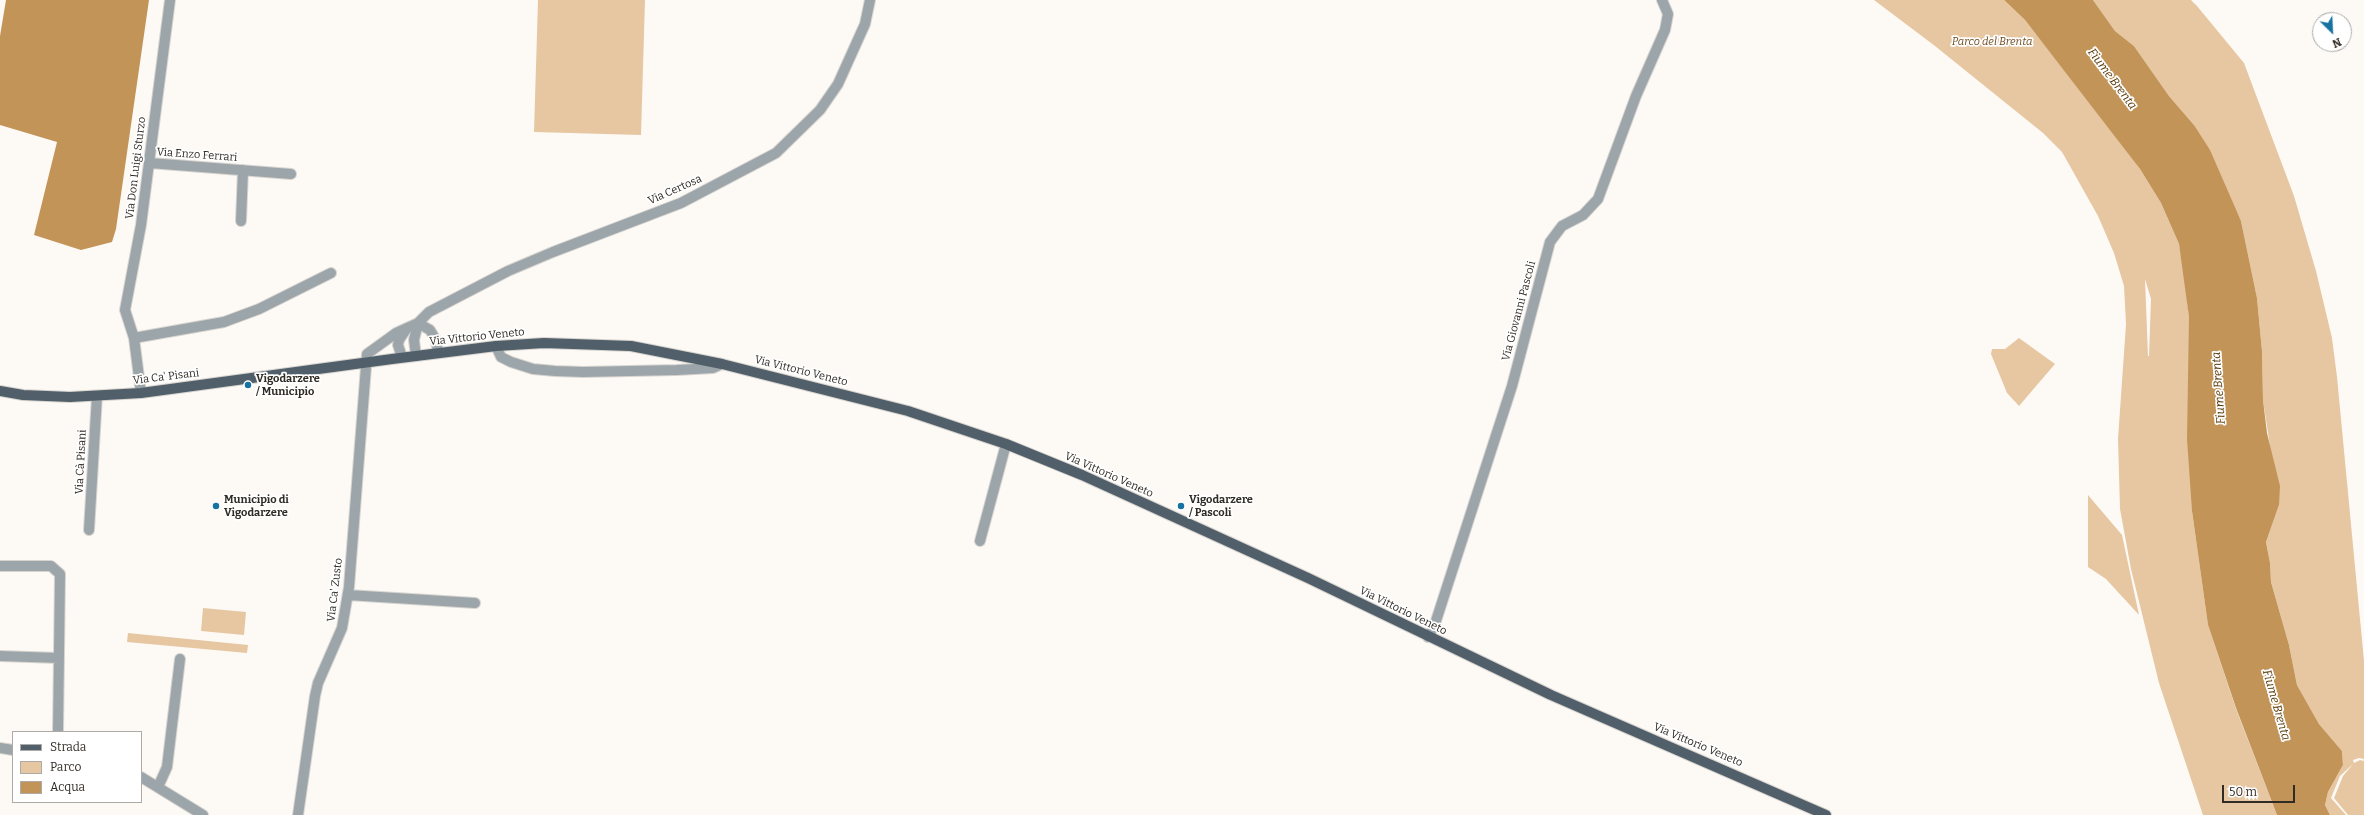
<!DOCTYPE html>
<html>
<head>
<meta charset="utf-8">
<style>
  body { margin:0 }
  #map { position:relative; width:2364px; height:815px; overflow:hidden; background:#fdfaf6; font-family:Bitter,serif }
  canvas { display:block }
  .legend { position:absolute; left:12px; top:731px; width:130px; height:72px; box-sizing:border-box; background:#fff; border:1px solid #adaaa8; margin:0; padding:5px 7px; list-style:none; font-size:12px; color:#312b25 }
  .legend li { display:flex; align-items:center; gap:8px; height:20px }
  .legend b { width:20px; border:1px solid #adaaa8 }
  .north { position:absolute; left:2312px; top:12px; width:40px; height:40px; box-sizing:border-box; background:#fff; border:1px solid #adaaa8; border-radius:50%; rotate:156deg; font-size:11px; font-weight:700; line-height:16px; text-align:center; color:#312b25 }
  .north::after { content:''; display:block; margin:auto; width:14px; height:18px; background:#1672a1; clip-path:polygon(50% 0,100% 100%,50% 72%,0 100%) }
  .scale { position:absolute; left:2222px; top:785px; width:73px; height:18px; box-sizing:border-box; border:2px solid #312b25; border-top:0; padding-left:5px; font-size:12px; line-height:14px; white-space:nowrap; color:#312b25; -webkit-text-stroke:3px #fff; paint-order:stroke }
</style>
</head>
<body>
<div id="map">
<canvas width="2364" height="815"></canvas>
<ul class="legend">
<li><b style="height:5px;background:#505f69"></b>Strada</li>
<li><b style="height:11px;background:#e6c7a2"></b>Parco</li>
<li><b style="height:11px;background:#c39458"></b>Acqua</li>
</ul>
<div class="north">N</div>
<div class="scale">50 m</div>
</div>
<script>
const ctx = document.querySelector('canvas').getContext('2d');
ctx.lineJoin = 'round';
function paint(path, color) { ctx.fillStyle = color; ctx.fill(path, 'evenodd'); }
const toPath = rows => new Path2D(rows.map(r => 'M' + r).join(''));
function trace(path, color, width, dash) { ctx.strokeStyle = color; ctx.lineWidth = width; ctx.lineCap = dash ? 'butt' : 'round'; ctx.setLineDash(dash || []); ctx.stroke(path); }
function drawText(font, color, halo, rows, align = 'center') {
  ctx.font = font + ' Bitter,serif'; ctx.lineWidth = 3.5; ctx.setLineDash([]); ctx.textBaseline = 'middle'; ctx.strokeStyle = halo; ctx.fillStyle = color; for (const [text, x, y, turn = 0] of rows) {
    ctx.save(); ctx.translate(x, y); ctx.rotate((+turn || 0) * Math.PI / 180); ctx.textAlign = isNaN(turn) ? turn : align; if (halo) ctx.strokeText(text, 0, 0); ctx.fillText(text, 0, 0); ctx.restore();
  }
}
const green = toPath([
  [538,0,645,0,641,135,534,132],
  [1874,0,2004,0,2025,20,2107,124,2140,169,2161,203,2179,244,2185,278,2189,317,2192,511,2208,625,2236,709,2277,815,2203,815,2159,683,2131,569,2120,509,2118,439,2126,324,2124,286,2114,253,2098,216,2062,152,2043,133,1935,46],
  [2145,279,2151,299,2149,356,2148,356],
  [2093,0,2191,0,2197,6,2244,63,2294,196,2316,271,2332,338,2337,377,2364,661,2364,759,2359,758,2353,760,2354,763,2360,760,2364,761,2364,815,2348,815,2334,798,2343,776,2353,764,2340,776,2331,798,2346,815,2330,815,2325,805,2328,792,2343,765,2342,751,2319,724,2297,685,2289,645,2271,582,2270,563,2266,542,2279,505,2263,400,2262,351,2257,298,2241,221,2194,125,2169,96,2134,46,2115,31],
  [2019,338,2055,364,2019,406,2007,393,1991,354,1992,349,2005,349],
  [2088,495,2122,535,2139,615,2106,579,2088,567],
  [203,608,246,612,244,635,201,631],
  [128,633,248,645,247,653,127,642]
]);
const water = toPath([
  [6,0,149,0,116,229,112,242,81,250,34,235,57,142,0,125,0,36],
  [2004,0,2093,0,2115,31,2134,46,2169,96,2194,125,2210,150,2241,221,2257,298,2262,351,2263,400,2267,433,2280,486,2279,505,2266,542,2270,563,2271,582,2289,645,2297,685,2319,724,2342,751,2343,765,2328,792,2325,805,2330,815,2277,815,2236,708,2208,625,2192,511,2187,439,2189,317,2179,244,2161,203,2140,169,2025,20]
]);
const minor = toPath([
  [150,163,291,174],
  [241,221,243,170],
  [418,323,430,330,436,340,438,353],
  [134,338,224,322,259,309,331,273],
  [496,346,501,357,511,362,533,369,555,371,583,372,677,370,713,368,722,364],
  [416,356,414,340,418,323],
  [402,357,398,345,399,340,407,328],
  [141,393,134,338,125,310,141,225,170,0],
  [89,530,97,396],
  [980,541,1006,444],
  [0,566,51,566,60,574,58,732],
  [348,595,475,603],
  [1428,637,1434,627,1512,386,1550,242,1562,226,1583,215,1598,199,1636,96,1665,30,1668,14,1662,0],
  [0,656,59,658],
  [0,748,13,750],
  [141,777,203,815],
  [158,787,167,767,180,659],
  [298,815,315,696,318,683,342,628,349,587,367,354,396,333,418,323,429,312,508,271,553,252,681,203,776,153,820,110,838,84,865,24,870,0]
]);
const major = toPath([
  [0,391,23,395,70,397,141,393,392,359,496,346,544,343,631,346,722,364,908,411,1006,444,1082,475,1308,578,1551,695,1826,815]
]);
const markers = [
  [248,385,4,"#1672a1"],
  [216,506,4,"#1672a1"],
  [1181,506,4,"#1672a1"]
];
const parkNames = [
  ["Parco del Brenta",1992,42]
];
const streetNames = [
  ["Via Enzo Ferrari",197,155,4],
  ["Via Don Luigi Sturzo",136,168,-83],
  ["Via Certosa",675,190,-24],
  ["Via Giovanni Pascoli",1519,311,-75],
  ["Via Vittorio Veneto",477,337,-6],
  ["Via Vittorio Veneto",801,371,14],
  ["Via Ca' Pisani",166,377,-7],
  ["Via Cà Pisani",81,462,-87],
  ["Via Vittorio Veneto",1109,475,24],
  ["Via Ca' Zusto",335,590,-83],
  ["Via Vittorio Veneto",1403,611,26],
  ["Via Vittorio Veneto",1698,745,23]
];
const poiNames = [
  ["Vigodarzere",256,379],
  ["/ Municipio",256,392],
  ["Municipio di",224,500],
  ["Vigodarzere",224,513],
  ["Vigodarzere",1189,500],
  ["/ Pascoli",1189,513]
];
const waterNames = [
  ["Fiume Brenta",2112,79,53],
  ["Fiume Brenta",2219,388,-94],
  ["Fiume Brenta",2276,705,74]
];
paint(green, '#e6c7a2');
paint(water, '#c39458');
trace(minor, '#d8d5d0', 12);
trace(major, '#d8d5d0', 12);
trace(minor, '#9ca5aa', 10);
trace(major, '#505f69', 10);
for (const [x, y, r, color] of markers) { const dot = new Path2D(); dot.arc(x, y, r, 0, 2 * Math.PI); ctx.fillStyle = color; ctx.fill(dot); trace(dot, '#fff', 1.5); }
drawText('italic 11px', '#704e21', '#fff', parkNames);
drawText('11px', '#312b25', '#fff', streetNames);
drawText('bold 11px', '#312b25', '#fff', poiNames, 'left');
drawText('italic 12px', '#593806', '#fff', waterNames);
</script>
</body>
</html>
